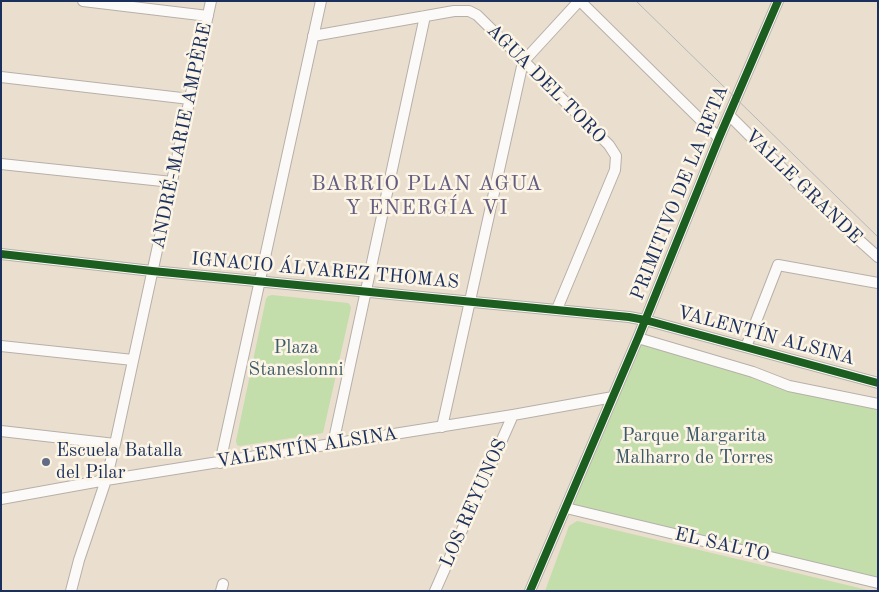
<!DOCTYPE html>
<html>
<head>
<meta charset="utf-8">
<style>
  body { margin:0 }
  #map { position:relative; width:879px; height:592px; overflow:hidden; background:#eadece; font-family:"Old Standard TT",serif }
  canvas { display:block }
  .frame { position:absolute; inset:0; border:2px solid #1b2f5e; pointer-events:none }
</style>
</head>
<body>
<div id="map">
<canvas width="879" height="592"></canvas>
<div class="frame"></div>
</div>
<script>
const ctx = document.querySelector('canvas').getContext('2d');
ctx.lineJoin = 'round';
function paint(path, color) { ctx.fillStyle = color; ctx.fill(path, 'evenodd'); }
const toPath = rows => new Path2D(rows.map(r => 'M' + r).join(''));
function trace(path, color, width, dash) { ctx.strokeStyle = color; ctx.lineWidth = width; ctx.lineCap = dash ? 'butt' : 'round'; ctx.setLineDash(dash || []); ctx.stroke(path); }
function drawText(font, color, halo, rows, align = 'center') {
  ctx.font = font + ' "Old Standard TT",serif'; ctx.lineWidth = 5; ctx.setLineDash([]); ctx.textBaseline = 'middle'; ctx.strokeStyle = halo; ctx.fillStyle = color; for (const [text, x, y, turn = 0] of rows) {
    ctx.save(); ctx.translate(x, y); ctx.rotate((+turn || 0) * Math.PI / 180); ctx.textAlign = isNaN(turn) ? turn : align; if (halo) ctx.strokeText(text, 0, 0); ctx.fillText(text, 0, 0); ctx.restore();
  }
}
const green = toPath([
  [272,295,348,303,350,305,351,308,323,433,239,446,237,445,236,441,266,299,268,296],
  [638,338,753,372,878,404,878,583,566,508],
  [577,521,872,591,545,591,569,526]
]);
const minor = toPath([
  [83,1,208,16],
  [580,1,719,138],
  [313,36,454,11,469,11,477,15,609,145,616,156,615,170,557,309],
  [1,77,190,99],
  [729,115,813,199,878,257],
  [1,164,172,182],
  [1,254,152,271,629,317,645,320,878,383],
  [638,338,753,372,789,386,878,404],
  [1,346,133,360],
  [746,347,778,265,878,283],
  [442,427,523,62,579,1],
  [1,431,115,444],
  [333,444,425,16],
  [220,463,321,1],
  [1,499,106,480,513,415,613,397],
  [566,508,878,583],
  [71,591,79,560,106,480,115,444,211,1],
  [221,591,223,584],
  [435,591,513,415],
  [530,591,638,338,719,138,778,1]
]);
const tram = toPath([
  [636,1,878,237]
]);
const cycleway = toPath([
  [1,254,152,271,629,317,645,320,878,383],
  [530,591,638,338,719,138,778,1]
]);
const markers = [
  [46,462,5,"#636c85"]
];
const streetNames = [
  ["AGUA DEL TORO",546,84,45],
  ["ANDRÉ-MARIE AMPÈRE",182,136,-78],
  ["VALLE GRANDE",803,187,44],
  ["PRIMITIVO DE LA RETA",680,193,-68],
  ["IGNACIO ÁLVAREZ THOMAS",325,271,5],
  ["VALENTÍN ALSINA",766,336,15],
  ["VALENTÍN ALSINA",307,448,-9],
  ["LOS REYUNOS",474,503,-66],
  ["EL SALTO",722,545,13]
];
const parkNames = [
  ["Plaza",296,348],
  ["Staneslonni",296,370],
  ["Parque Margarita",694,436],
  ["Malharro de Torres",694,458]
];
const poiNames = [
  ["Escuela Batalla",56,451],
  ["del Pilar",56,473]
];
const quarterNames = [
  ["BARRIO PLAN AGUA",427,184],
  ["Y ENERGÍA VI",427,208]
];
paint(green, '#c3ddab');
trace(minor, '#b6b0aa', 12);
trace(minor, '#fcfaf8', 10);
trace(tram, '#b6b7ba', 1);
trace(cycleway, '#1b5e20', 8);
for (const [x, y, r, color] of markers) { const dot = new Path2D(); dot.arc(x, y, r, 0, 2 * Math.PI); ctx.fillStyle = color; ctx.fill(dot); trace(dot, '#fcf5e5', 2); }
drawText('19px', '#1b2f5e', '#fcf5e5', streetNames);
drawText('19px', '#3d5a6a', '#fcf5e5', parkNames);
drawText('19px', '#1b2f5e', '#fcf5e5', poiNames, 'left');
ctx.letterSpacing = '1px';
drawText('21px', '#625d81', '#fcf5e5', quarterNames);
ctx.letterSpacing = '0px';
</script>
</body>
</html>
